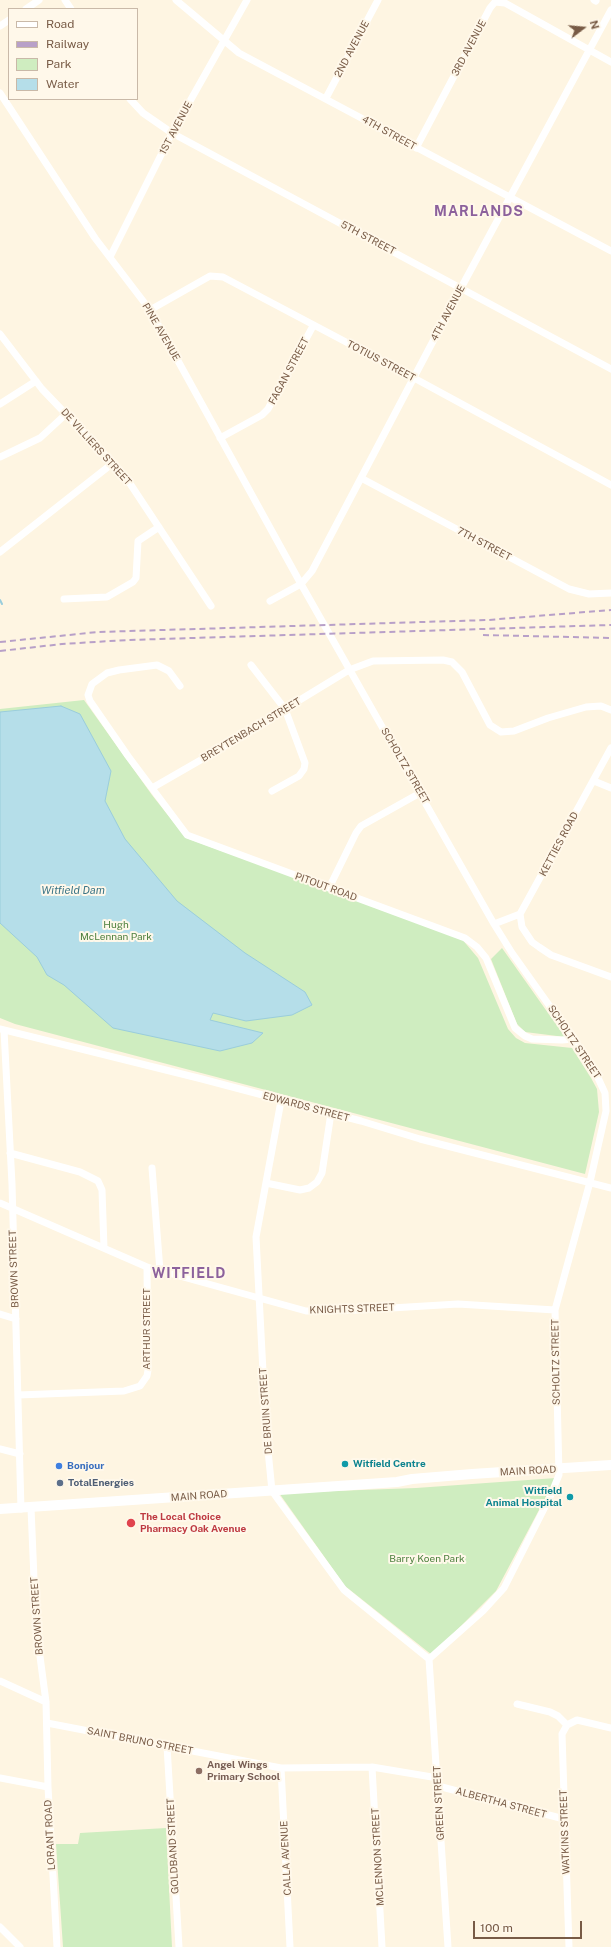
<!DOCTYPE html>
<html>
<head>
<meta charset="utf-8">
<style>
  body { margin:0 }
  #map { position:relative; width:611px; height:1947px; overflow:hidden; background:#fef5e2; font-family:"Public Sans",sans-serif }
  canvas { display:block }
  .legend { position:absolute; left:8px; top:8px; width:130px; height:92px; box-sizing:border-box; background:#fff8ea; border:1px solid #c9b9a8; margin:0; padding:5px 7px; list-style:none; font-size:12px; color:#785b46 }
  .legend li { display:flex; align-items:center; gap:8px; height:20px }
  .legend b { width:20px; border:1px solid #c9b9a8 }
  .north { position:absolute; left:563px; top:8px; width:40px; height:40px; -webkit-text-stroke:3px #fff8ea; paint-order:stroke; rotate:74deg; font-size:11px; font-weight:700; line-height:16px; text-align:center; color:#785b46 }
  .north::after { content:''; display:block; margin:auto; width:14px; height:18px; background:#785b46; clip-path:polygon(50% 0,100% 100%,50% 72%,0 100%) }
  .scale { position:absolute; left:473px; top:1921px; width:109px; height:18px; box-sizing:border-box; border:2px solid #785b46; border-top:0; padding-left:5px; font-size:12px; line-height:14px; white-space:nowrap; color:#785b46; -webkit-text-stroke:3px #fff8ea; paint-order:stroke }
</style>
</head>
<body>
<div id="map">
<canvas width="611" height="1947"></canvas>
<ul class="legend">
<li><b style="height:5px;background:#fff"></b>Road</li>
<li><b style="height:5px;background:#b8a0c8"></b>Railway</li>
<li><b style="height:11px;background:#cfedc0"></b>Park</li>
<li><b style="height:11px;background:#b5dee9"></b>Water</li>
</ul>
<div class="north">N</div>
<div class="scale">100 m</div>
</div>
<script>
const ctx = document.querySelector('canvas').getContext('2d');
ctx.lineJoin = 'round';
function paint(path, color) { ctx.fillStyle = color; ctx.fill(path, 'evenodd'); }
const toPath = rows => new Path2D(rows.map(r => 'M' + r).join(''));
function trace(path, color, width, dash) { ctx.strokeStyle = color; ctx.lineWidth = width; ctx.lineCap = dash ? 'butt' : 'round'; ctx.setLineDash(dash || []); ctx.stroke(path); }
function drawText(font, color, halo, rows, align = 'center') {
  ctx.font = font + ' "Public Sans",sans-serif'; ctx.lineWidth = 4; ctx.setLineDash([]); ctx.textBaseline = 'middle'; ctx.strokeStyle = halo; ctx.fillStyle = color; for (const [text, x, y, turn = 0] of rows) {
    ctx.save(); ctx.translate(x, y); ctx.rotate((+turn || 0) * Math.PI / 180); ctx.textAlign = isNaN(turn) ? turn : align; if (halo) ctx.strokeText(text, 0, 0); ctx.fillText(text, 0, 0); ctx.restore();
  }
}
const green = toPath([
  [84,700,152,795,186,838,461,938,478,958,508,1029,516,1038,525,1043,572,1048,591,1078,597,1089,599,1112,585,1174,15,1024,0,1018,0,709],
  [502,948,565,1037,525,1032,517,1024,491,959],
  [556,1478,496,1591,432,1655,345,1586,279,1493,416,1488],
  [166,1828,172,1947,63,1947,56,1844,78,1844,80,1833]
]);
const water = toPath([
  [61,706,80,714,111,771,105,801,125,839,177,901,245,953,305,992,312,1005,292,1015,246,1021,213,1013,210,1020,263,1033,252,1043,220,1051,113,1028,64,985,47,975,37,957,0,923,0,712,61,706]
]);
const stream = toPath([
  [0,600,2,604]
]);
const street = toPath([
  [65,0,71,9],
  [176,0,239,53,611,251],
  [594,0,596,1],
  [26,9,39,0],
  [0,26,9,20],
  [0,93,95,238,150,310,301,584,494,924,512,953,593,1067,605,1093,606,1111,590,1182,555,1310,559,1475,550,1497,504,1588,483,1611,429,1659],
  [326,98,378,0],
  [130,99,143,113,172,133,611,369],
  [416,148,490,8,495,2,505,3,611,62],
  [110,257,172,133,247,0],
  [150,310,210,276,223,277,414,378,611,485],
  [0,334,42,389,125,476,211,606],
  [0,404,36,381],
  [220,438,262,415,268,409,313,326],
  [0,457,40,438,66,414],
  [361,478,569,589,589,594,611,593],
  [0,552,113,463],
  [64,599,107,597,133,582,136,578,138,541,159,527],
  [270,601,301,584,312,571,461,288,611,10],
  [251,665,285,709,305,763,304,769,299,776,272,791],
  [180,686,169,671,157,665,119,670,107,673,92,684,88,695,90,701,128,756,187,835,465,938,477,947,486,958,515,1028,525,1036,532,1039,562,1040,573,1039],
  [594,781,611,788],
  [152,788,265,723,285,709,349,670,373,661,443,660,452,662,462,672,490,725,501,732,514,731,548,718,586,707,601,706,611,710],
  [329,888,356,833,361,826,420,793],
  [520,914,522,927,532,942,539,947,551,955,611,977],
  [494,924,520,914,611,748],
  [0,1029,202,1079,361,1121,420,1139,611,1188],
  [4,1030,12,1184,21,1509],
  [281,1101,256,1237,266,1430,272,1491,344,1590,429,1659],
  [10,1153,80,1172,98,1181,102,1190,104,1248],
  [152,1168,160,1271],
  [266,1183,300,1190,309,1188,317,1182,322,1173,331,1113],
  [0,1203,147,1267,306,1311,358,1310,458,1304,555,1310],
  [0,1314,16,1319],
  [18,1395,124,1391,140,1386,147,1376,148,1370,147,1267],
  [0,1449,20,1454],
  [31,1508,36,1626,46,1702,48,1787,57,1947],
  [429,1659,448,1947],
  [0,1681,46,1702],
  [517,1704,550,1712,558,1716,567,1725],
  [47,1723,281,1768,372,1767,438,1778],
  [167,1746,179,1947],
  [372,1767,382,1947],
  [281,1768,290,1947],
  [0,1778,48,1787],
  [438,1786,564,1819],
  [0,1927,20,1947],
  [569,1947,562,1734,567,1725,577,1720,611,1728]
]);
const secondary = toPath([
  [0,1509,397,1482,412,1479,472,1474,611,1465]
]);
const rail = toPath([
  [483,635,611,638],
  [0,642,98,632,488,620,611,610],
  [0,651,62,644,128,640,611,625]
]);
const markers = [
  [345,1464,4,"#0f9aa8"],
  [59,1466,4,"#3f7fe0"],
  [60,1483,4,"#5c6f8a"],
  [570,1497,4,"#0f9aa8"],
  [131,1523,5,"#e0444e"],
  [199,1771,4,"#8d6e63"]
];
const streetNames = [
  ["3RD AVENUE",469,48,-62],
  ["2ND AVENUE",352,49,-62],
  ["1ST AVENUE",176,128,-62],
  ["4TH STREET",389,133,29],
  ["5TH STREET",368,238,28],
  ["4TH AVENUE",448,313,-62],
  ["PINE AVENUE",161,332,60],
  ["TOTIUS STREET",381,361,28],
  ["FAGAN STREET",289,371,-62],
  ["DE VILLIERS STREET",96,447,48],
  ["7TH STREET",484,544,28],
  ["BREYTENBACH STREET",251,730,-31],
  ["SCHOLTZ STREET",405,766,60],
  ["KETTIES ROAD",559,844,-62],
  ["PITOUT ROAD",326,887,20],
  ["SCHOLTZ STREET",574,1042,56],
  ["EDWARDS STREET",306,1107,15],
  ["BROWN STREET",14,1269,-92],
  ["KNIGHTS STREET",352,1309,-2],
  ["ARTHUR STREET",147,1329,-90],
  ["SCHOLTZ STREET",556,1362,-91],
  ["DE BRUIN STREET",266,1411,-94],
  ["MAIN ROAD",528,1471,-3],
  ["MAIN ROAD",199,1496,-4],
  ["BROWN STREET",37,1616,-94],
  ["SAINT BRUNO STREET",140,1741,11],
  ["GREEN STREET",439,1803,-93],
  ["ALBERTHA STREET",501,1803,15],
  ["WATKINS STREET",565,1832,-92],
  ["LORANT ROAD",50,1835,-93],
  ["GOLDBAND STREET",173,1846,-93],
  ["MCLENNON STREET",378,1857,-93],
  ["CALLA AVENUE",286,1858,-93]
];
const parkNames = [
  ["Hugh",116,925],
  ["McLennan Park",116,937],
  ["Barry Koen Park",427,1559]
];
const cultureNames = [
  ["Witfield Centre",353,1464],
  ["Witfield",562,1491,"right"],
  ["Animal Hospital",562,1503,"right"]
];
const shopNames = [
  ["Bonjour",67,1466]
];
const serviceNames = [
  ["TotalEnergies",68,1483]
];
const healthNames = [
  ["The Local Choice",140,1517],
  ["Pharmacy Oak Avenue",140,1529]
];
const educationNames = [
  ["Angel Wings",207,1765],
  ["Primary School",207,1777]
];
const waterNames = [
  ["Witfield Dam",73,891]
];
const districtNames = [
  ["MARLANDS",479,212],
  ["WITFIELD",189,1274]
];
paint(green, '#cfedc0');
paint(water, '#b5dee9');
trace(water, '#9acddc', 1);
trace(stream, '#9acddc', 2);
trace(street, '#fff', 7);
trace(secondary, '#fff', 10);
trace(rail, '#b8a0c8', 2, [6, 4]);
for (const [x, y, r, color] of markers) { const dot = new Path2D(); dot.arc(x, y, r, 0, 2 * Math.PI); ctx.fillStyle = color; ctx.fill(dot); trace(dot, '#fff8ea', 1.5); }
drawText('10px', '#785b46', '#fff8ea', streetNames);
drawText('10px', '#4c7f3d', '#fff8ea', parkNames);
drawText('bold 10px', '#0d838f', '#fff8ea', cultureNames, 'left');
drawText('bold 10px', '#366cbe', '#fff8ea', shopNames, 'left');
drawText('bold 10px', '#4e5e75', '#fff8ea', serviceNames, 'left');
drawText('bold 10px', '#be3a42', '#fff8ea', healthNames, 'left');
drawText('bold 10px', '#785e54', '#fff8ea', educationNames, 'left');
drawText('italic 11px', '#3b7586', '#fff8ea', waterNames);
ctx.letterSpacing = '1px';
drawText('bold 14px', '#8c619c', '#fff8ea', districtNames);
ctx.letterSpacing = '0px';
</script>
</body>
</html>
